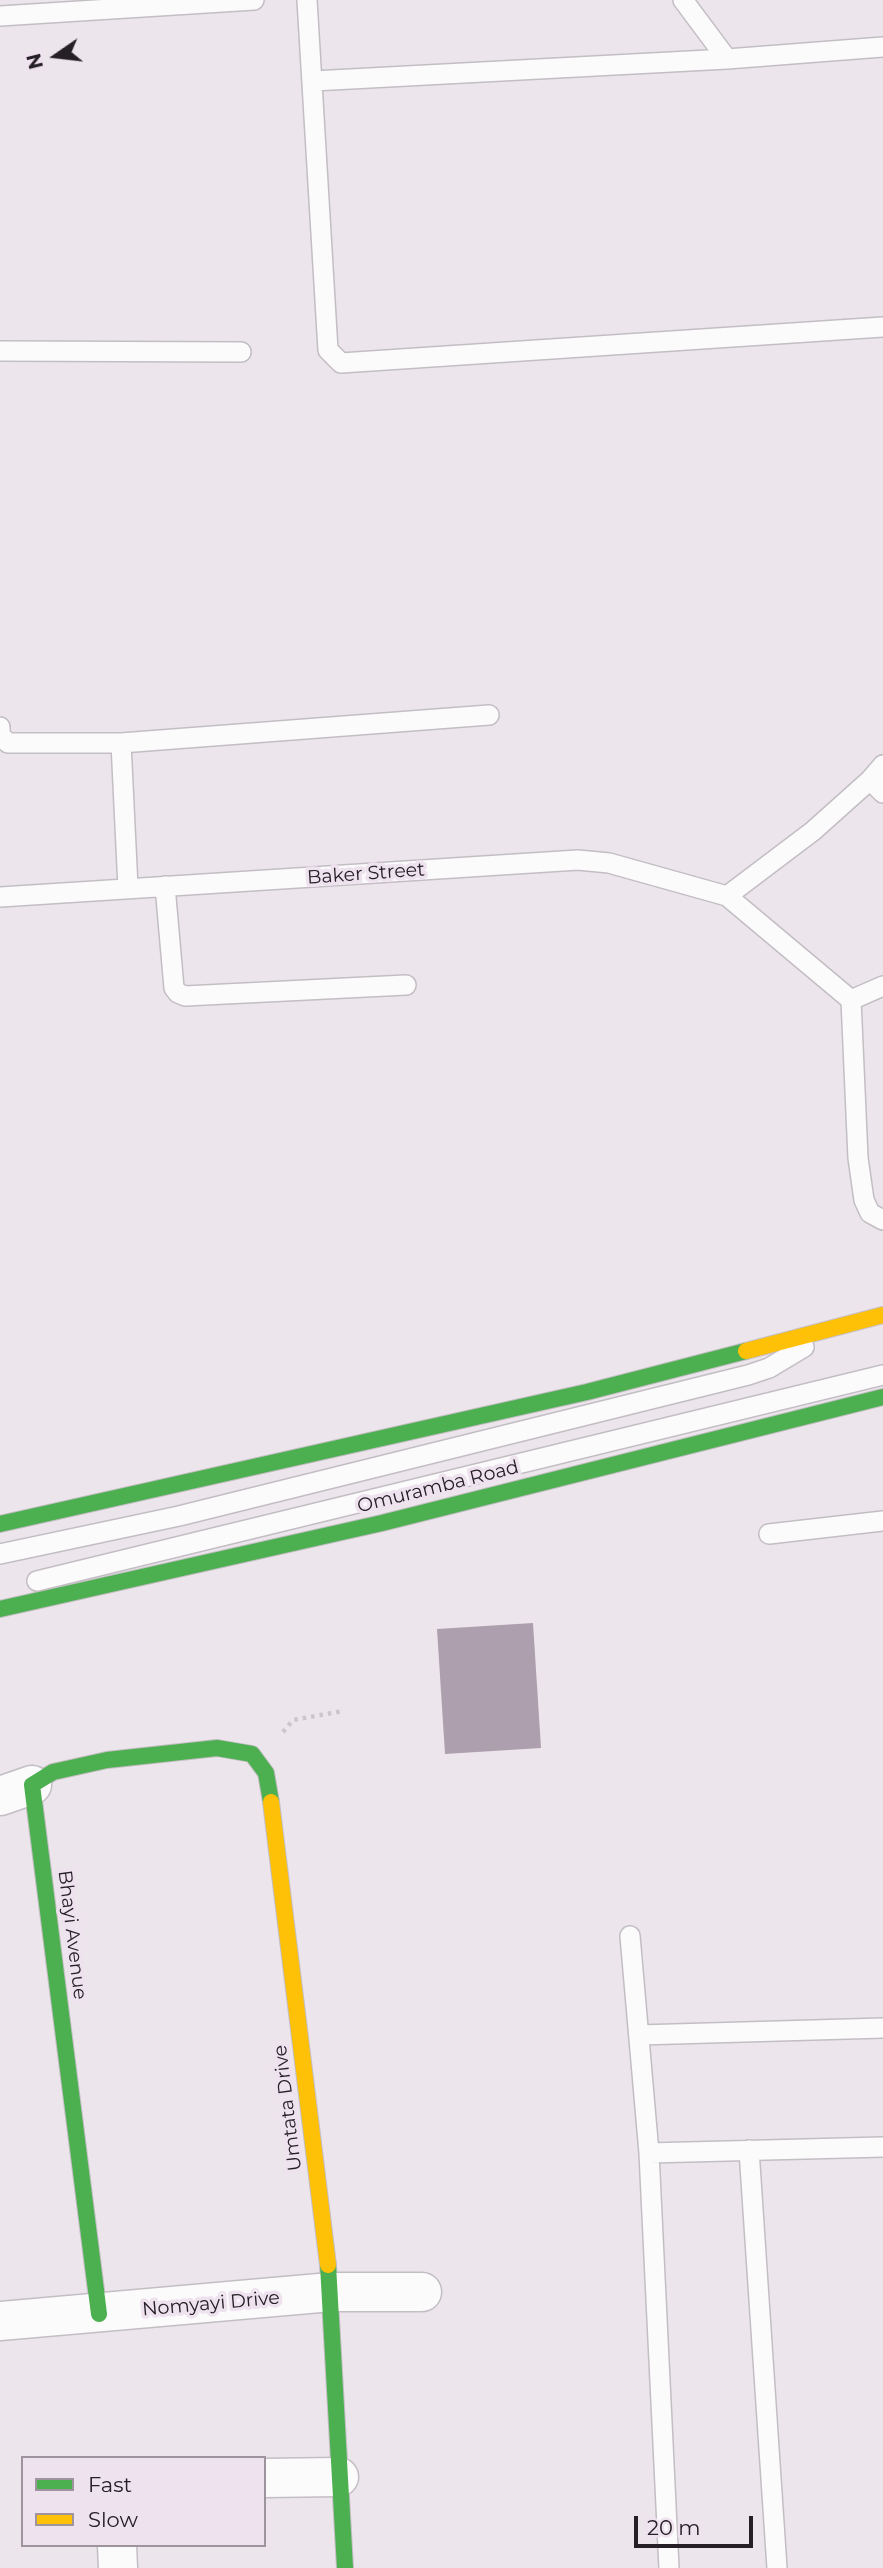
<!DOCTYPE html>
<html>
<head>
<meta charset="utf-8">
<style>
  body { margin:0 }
  #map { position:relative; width:883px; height:2568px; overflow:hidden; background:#ece5ec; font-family:Montserrat,sans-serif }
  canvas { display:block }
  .legend { position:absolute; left:21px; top:2456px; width:245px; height:91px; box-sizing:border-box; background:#efe2ef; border:2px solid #9e949e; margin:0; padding:9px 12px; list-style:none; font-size:21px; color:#252025 }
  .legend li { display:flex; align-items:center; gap:14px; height:35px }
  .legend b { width:35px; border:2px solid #9e949e }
  .north { position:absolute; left:21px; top:21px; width:70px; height:70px; -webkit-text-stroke:5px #efe2ef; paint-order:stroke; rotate:256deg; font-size:19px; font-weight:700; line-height:28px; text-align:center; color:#252025 }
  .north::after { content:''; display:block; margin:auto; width:24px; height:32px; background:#252025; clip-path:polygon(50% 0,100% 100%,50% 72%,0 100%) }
  .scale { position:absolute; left:634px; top:2516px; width:119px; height:32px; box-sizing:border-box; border:4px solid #252025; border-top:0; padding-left:9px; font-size:21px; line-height:24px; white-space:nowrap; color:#252025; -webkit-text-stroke:5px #efe2ef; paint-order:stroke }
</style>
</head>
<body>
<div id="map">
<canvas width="883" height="2568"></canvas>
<ul class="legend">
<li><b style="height:9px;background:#4caf50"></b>Fast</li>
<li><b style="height:9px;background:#ffc107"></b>Slow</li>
</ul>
<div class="north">N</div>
<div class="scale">20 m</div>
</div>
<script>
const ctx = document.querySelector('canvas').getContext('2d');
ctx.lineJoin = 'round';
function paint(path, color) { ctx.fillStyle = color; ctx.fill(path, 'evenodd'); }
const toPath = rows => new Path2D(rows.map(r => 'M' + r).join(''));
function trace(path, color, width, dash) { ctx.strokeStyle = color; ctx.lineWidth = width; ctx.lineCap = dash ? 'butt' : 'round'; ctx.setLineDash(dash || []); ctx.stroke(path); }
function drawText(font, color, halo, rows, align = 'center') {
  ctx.font = font + ' Montserrat,sans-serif'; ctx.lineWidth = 7; ctx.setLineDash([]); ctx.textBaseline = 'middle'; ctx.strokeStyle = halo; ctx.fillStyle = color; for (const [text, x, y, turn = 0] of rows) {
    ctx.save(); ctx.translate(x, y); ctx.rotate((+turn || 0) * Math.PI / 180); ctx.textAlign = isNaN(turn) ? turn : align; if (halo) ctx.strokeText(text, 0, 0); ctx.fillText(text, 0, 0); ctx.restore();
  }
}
const building = toPath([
  [533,1623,541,1748,445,1754,437,1629]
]);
const path = toPath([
  [283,1732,293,1720,343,1711]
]);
const lane = toPath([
  [307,0,328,350,341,363,883,327],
  [683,0,727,59],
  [0,16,254,0],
  [313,81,727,59,883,47],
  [0,351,241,352],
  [0,727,0,735,8,743,121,743],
  [870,780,883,793],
  [165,886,174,988,178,993,185,996,406,985],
  [128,888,121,743,489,715],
  [727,896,813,831,870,780,883,765],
  [0,897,578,860,609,863,727,896,851,1000,858,1158,864,1200,870,1213,883,1220],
  [851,1000,883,986],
  [769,1534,883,1521],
  [0,1554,179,1516,748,1375,769,1368,804,1347],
  [37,1581,883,1375],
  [630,1936,649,2153],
  [639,2035,883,2028],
  [749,2150,777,2568],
  [669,2568,649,2153,883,2147]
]);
const street = toPath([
  [0,1796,32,1785],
  [0,2321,331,2292,422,2292],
  [264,2478,339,2477],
  [117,2545,118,2568]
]);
const fast = toPath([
  [0,1524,587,1392,746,1351],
  [0,1609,382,1523,883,1397],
  [328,2265,345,2568],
  [99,2314,32,1785,53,1772,107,1760,217,1748,252,1754,266,1773,271,1802]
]);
const slow = toPath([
  [746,1351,883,1315],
  [271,1802,328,2265]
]);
const streetNames = [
  ["Baker Street",366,874,-4],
  ["Omuramba Road",438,1487,-14],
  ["Bhayi Avenue",72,1935,83],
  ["Umtata Drive",288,2108,-97],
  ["Nomyayi Drive",211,2304,-5]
];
paint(building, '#ae9fae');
trace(lane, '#c3bec3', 22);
trace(street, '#c3bec3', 41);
trace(fast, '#c3bec3', 18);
trace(slow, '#c3bec3', 18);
trace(path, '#cac7ca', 4.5, [3.5, 5]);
trace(lane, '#fcfbfc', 19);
trace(street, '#fcfbfc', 38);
trace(fast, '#4caf50', 16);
trace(slow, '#ffc107', 16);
drawText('19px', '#252025', '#efe2ef', streetNames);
</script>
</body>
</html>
